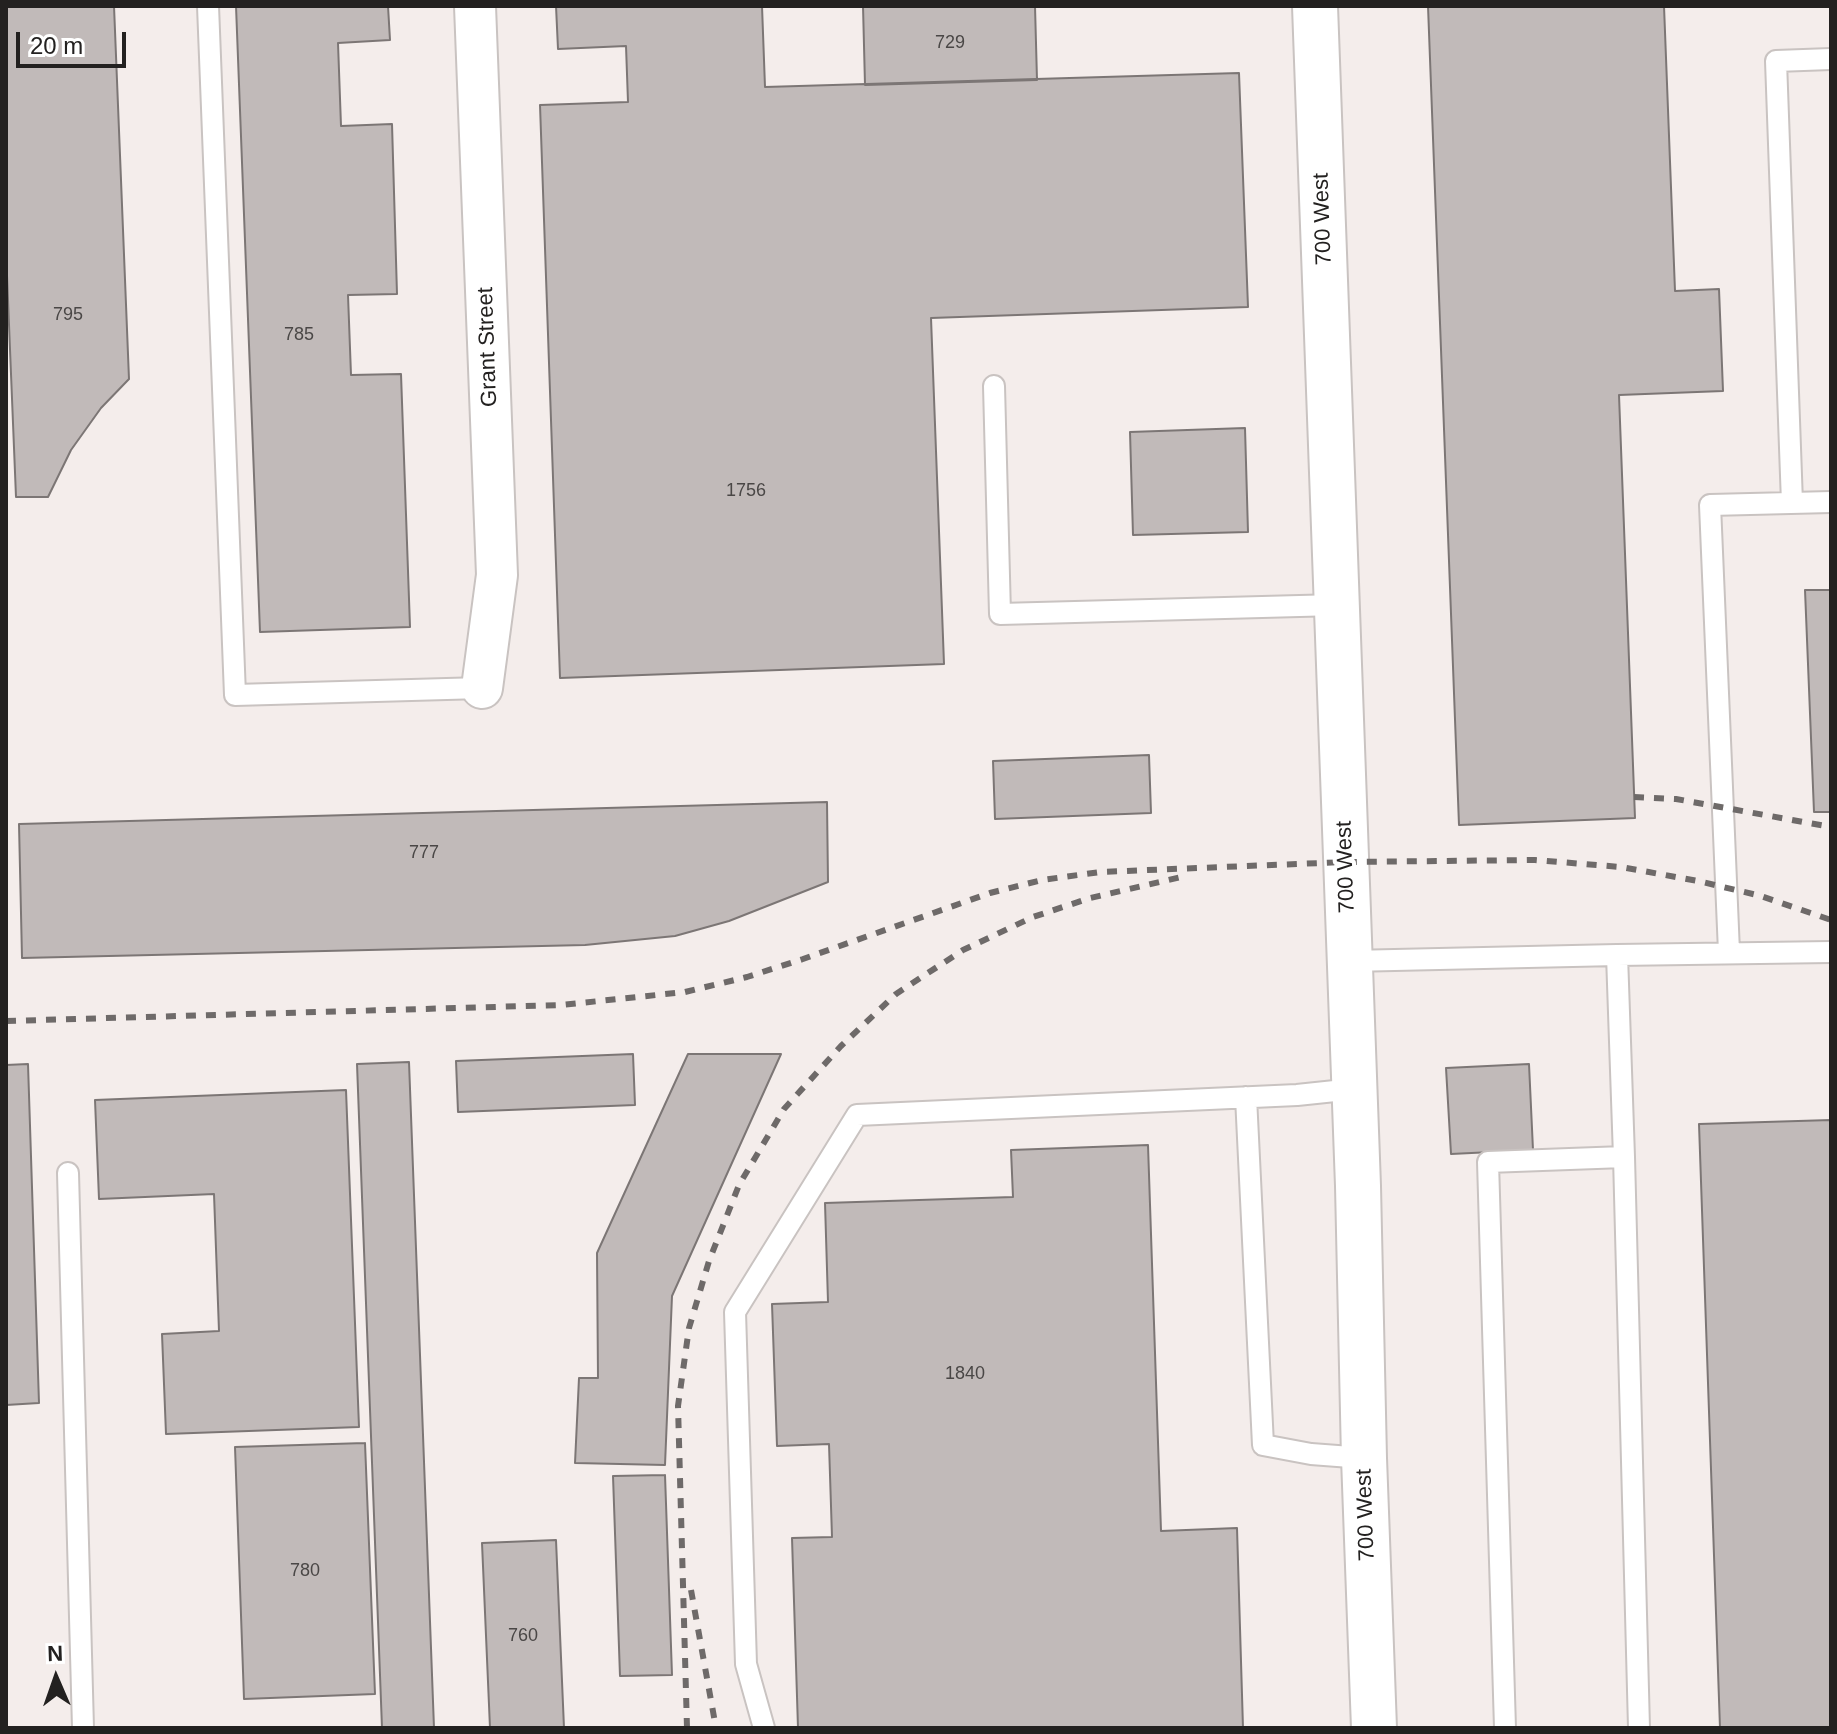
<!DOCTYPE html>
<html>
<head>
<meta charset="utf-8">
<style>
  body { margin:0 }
  #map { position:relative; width:1837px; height:1734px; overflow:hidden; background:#f4edeb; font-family:Arial,sans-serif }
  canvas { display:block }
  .frame { position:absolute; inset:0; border:8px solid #232120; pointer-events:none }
  .north { position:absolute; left:16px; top:1638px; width:80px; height:80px; -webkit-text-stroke:6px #fff; paint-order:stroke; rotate:358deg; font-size:22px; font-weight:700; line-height:32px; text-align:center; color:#232120 }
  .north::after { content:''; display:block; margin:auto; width:28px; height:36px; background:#232120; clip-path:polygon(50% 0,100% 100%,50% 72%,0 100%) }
  .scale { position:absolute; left:16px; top:32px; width:110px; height:36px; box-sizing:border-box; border:4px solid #232120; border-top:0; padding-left:10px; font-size:24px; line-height:28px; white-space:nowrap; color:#232120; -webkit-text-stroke:6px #fff; paint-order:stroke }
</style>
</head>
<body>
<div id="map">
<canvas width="1837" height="1734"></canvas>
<div class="frame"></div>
<div class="north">N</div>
<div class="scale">20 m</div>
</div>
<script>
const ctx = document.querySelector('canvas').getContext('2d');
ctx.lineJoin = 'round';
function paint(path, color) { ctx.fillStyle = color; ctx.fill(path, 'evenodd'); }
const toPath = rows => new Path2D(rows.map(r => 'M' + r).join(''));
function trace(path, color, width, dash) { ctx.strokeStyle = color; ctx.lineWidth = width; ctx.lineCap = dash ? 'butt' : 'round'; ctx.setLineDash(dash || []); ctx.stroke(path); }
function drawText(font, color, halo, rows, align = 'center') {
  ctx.font = font + ' Arial,sans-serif'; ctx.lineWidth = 8; ctx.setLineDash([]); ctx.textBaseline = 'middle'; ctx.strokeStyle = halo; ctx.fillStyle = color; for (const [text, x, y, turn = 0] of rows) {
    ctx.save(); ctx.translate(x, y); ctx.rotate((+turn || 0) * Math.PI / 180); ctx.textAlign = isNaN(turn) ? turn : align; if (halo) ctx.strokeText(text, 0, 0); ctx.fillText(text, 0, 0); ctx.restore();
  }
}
const building = toPath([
  [6,6,114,6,129,379,101,408,71,450,48,497,16,497,6,251,6,6],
  [236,6,388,6,390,40,338,43,341,126,392,124,397,294,348,295,351,375,401,374,410,627,260,632,236,6],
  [556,6,762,6,765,87,1239,73,1248,307,931,318,944,664,560,678,540,105,628,102,626,46,558,49,556,6],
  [863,6,1035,6,1037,80,865,85,863,6],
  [1428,6,1664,6,1675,291,1719,289,1723,391,1619,395,1635,818,1459,825,1428,6],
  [1245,428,1248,532,1133,535,1130,432,1245,428],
  [1805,590,1831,590,1831,812,1814,812,1805,590],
  [1149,755,1151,813,995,819,993,761,1149,755],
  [827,802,828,882,729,921,675,936,585,945,22,958,19,824,827,802],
  [633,1054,635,1105,458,1112,456,1061,633,1054],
  [688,1054,781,1054,672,1296,665,1465,575,1463,579,1378,598,1378,597,1253,688,1054],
  [409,1062,434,1728,382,1728,357,1064,409,1062],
  [28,1064,39,1403,6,1405,6,1065,28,1064],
  [1529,1064,1533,1150,1451,1154,1446,1068,1529,1064],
  [346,1090,359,1427,166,1434,162,1334,219,1331,214,1194,99,1199,95,1100,346,1090],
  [1831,1120,1831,1728,1720,1728,1699,1124,1831,1120],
  [1148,1145,1161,1531,1237,1528,1243,1728,798,1728,792,1538,832,1537,829,1444,777,1446,772,1304,828,1302,825,1203,1013,1197,1011,1150,1148,1145],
  [365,1443,375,1694,244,1699,235,1447,365,1443],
  [665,1475,672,1675,620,1676,613,1476,665,1475],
  [556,1540,564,1728,490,1728,482,1543,556,1540]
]);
const service = toPath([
  [208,6,235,695,482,688],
  [994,386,1000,614,1337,605],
  [1792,503,1776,61,1831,59],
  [1729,952,1710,505,1831,502],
  [1617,955,1831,952],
  [1350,961,1617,955,1624,1157,1488,1162,1505,1728],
  [1246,1097,1263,1445,1311,1454,1364,1458],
  [1624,1157,1639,1728],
  [68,1173,83,1728],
  [764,1728,746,1664,735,1312,857,1115,1297,1095,1354,1089]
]);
const minor = toPath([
  [475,6,497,575,482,688]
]);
const tertiary = toPath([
  [1315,6,1358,1186,1364,1458,1374,1728]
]);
const rail = toPath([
  [1634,797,1676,799,1831,827],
  [6,1021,561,1005,685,992,747,977,803,959,990,893,1042,880,1100,872,1346,862,1535,860,1621,867,1698,881,1761,896,1831,920],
  [691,1590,716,1728],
  [687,1728,678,1406,689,1328,709,1261,739,1185,784,1109,841,1046,896,994,963,950,1033,917,1090,898,1181,877]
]);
const numberNames = [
  ["729",950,43],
  ["795",68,315],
  ["785",299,335],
  ["1756",746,491],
  ["777",424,853],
  ["1840",965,1374],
  ["780",305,1571],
  ["760",523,1636]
];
const streetNames = [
  ["700 West",1323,219,-92],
  ["Grant Street",488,347,-92],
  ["700 West",1346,867,-92],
  ["700 West",1366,1515,-92]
];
paint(building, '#c1bab9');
trace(building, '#7c7675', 2);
trace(service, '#c9c3c1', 24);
trace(minor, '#c9c3c1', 44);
trace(tertiary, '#c9c3c1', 48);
trace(service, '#fff', 20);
trace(minor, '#fff', 40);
trace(tertiary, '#fff', 44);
trace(rail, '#6e6a69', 6, [10, 10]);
drawText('18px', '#4a4746', null, numberNames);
drawText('22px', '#232120', '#fff', streetNames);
</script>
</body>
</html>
